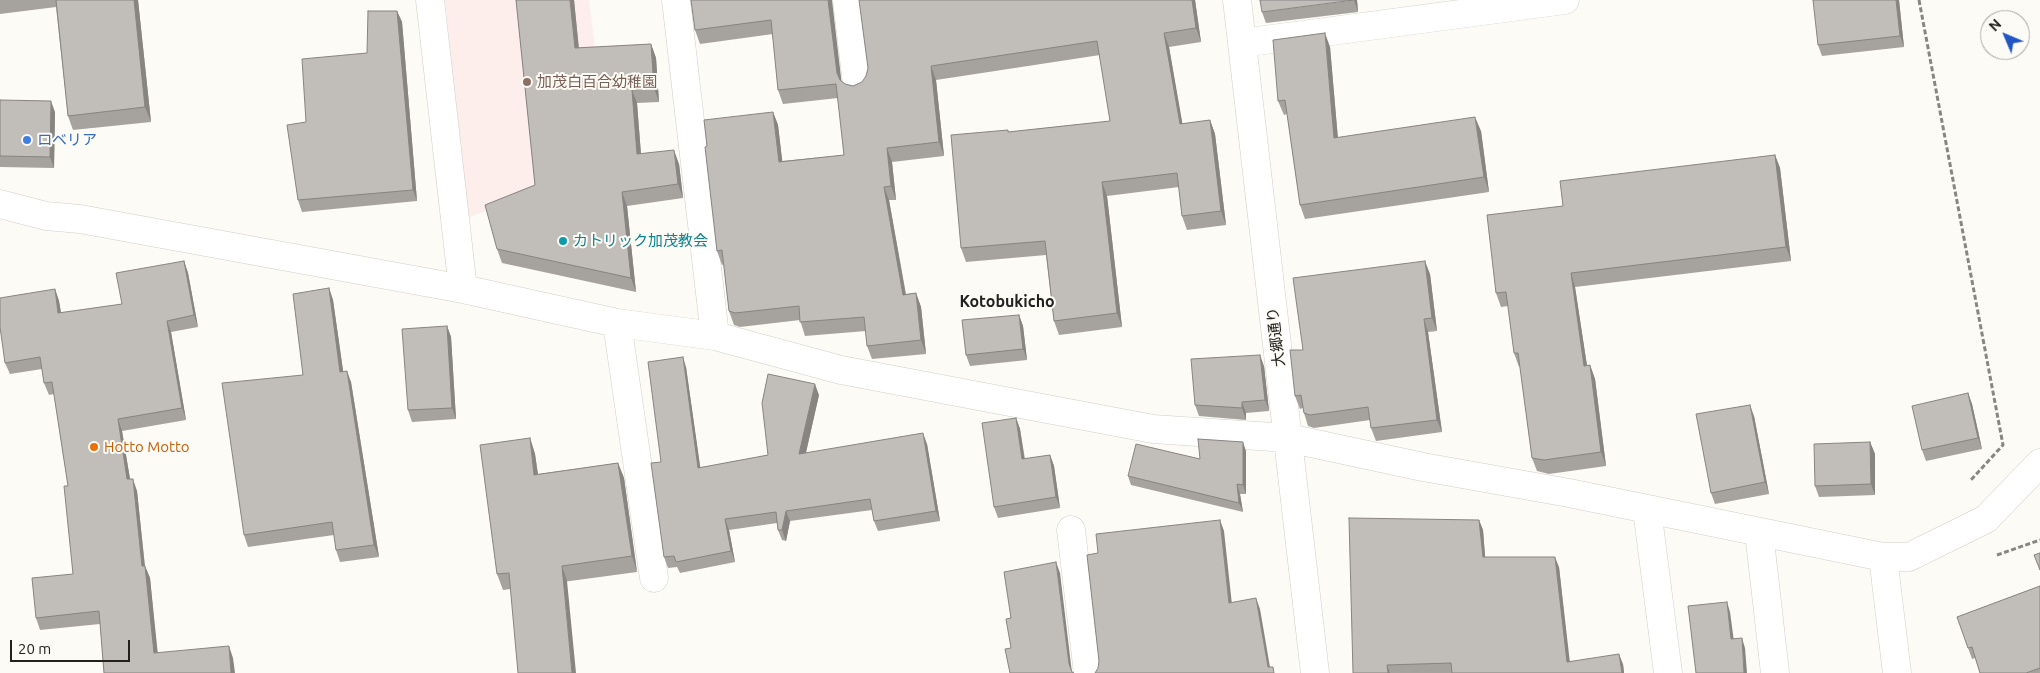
<!DOCTYPE html>
<html>
<head>
<meta charset="utf-8">
<style>
  body { margin:0 }
  #map { position:relative; width:2040px; height:673px; overflow:hidden; background:#fdfbf5; font-family:Ubuntu,sans-serif }
  canvas { display:block }
  .north { position:absolute; left:1980px; top:10px; width:50px; height:50px; box-sizing:border-box; background:#fdfbf5; border:1px solid #a5a49f; border-radius:50%; rotate:315deg; font-size:14px; font-weight:700; line-height:20px; text-align:center; color:#22211f }
  .north::after { content:''; display:block; margin:auto; width:18px; height:22px; background:#2157c4; clip-path:polygon(50% 0,100% 100%,50% 72%,0 100%) }
  .scale { position:absolute; left:10px; top:640px; width:120px; height:22px; box-sizing:border-box; border:2px solid #22211f; border-top:0; padding-left:6px; font-size:15px; line-height:18px; white-space:nowrap; color:#22211f; -webkit-text-stroke:4px #fdfbf5; paint-order:stroke }
</style>
</head>
<body>
<div id="map">
<canvas width="2040" height="673"></canvas>
<div class="north">N</div>
<div class="scale">20 m</div>
</div>
<script>
const ctx = document.querySelector('canvas').getContext('2d');
ctx.lineJoin = 'round';
function paint(path, color) { ctx.fillStyle = color; ctx.fill(path, 'evenodd'); }
const toPath = rows => new Path2D(rows.map(r => 'M' + r).join(''));
function trace(path, color, width, dash) { ctx.strokeStyle = color; ctx.lineWidth = width; ctx.lineCap = dash ? 'butt' : 'round'; ctx.setLineDash(dash || []); ctx.stroke(path); }
function drawText(font, color, halo, rows, align = 'center') {
  ctx.font = font + ' Ubuntu,"Noto Sans JP",sans-serif'; ctx.lineWidth = 4; ctx.setLineDash([]); ctx.textBaseline = 'middle'; ctx.strokeStyle = halo; ctx.fillStyle = color; for (const [text, x, y, turn = 0] of rows) {
    ctx.save(); ctx.translate(x, y); ctx.rotate((+turn || 0) * Math.PI / 180); ctx.textAlign = isNaN(turn) ? turn : align; if (halo) ctx.strokeText(text, 0, 0); ctx.fillText(text, 0, 0); ctx.restore();
  }
}
const education = toPath([
  [445,0,589,0,609,163,468,218]
]);
const path = toPath([
  [1919,0,2003,445,1970,481],
  [1997,555,2040,540]
]);
const minor = toPath([
  [430,0,463,289],
  [676,0,715,336],
  [847,0,857,84],
  [1237,0,1315,673],
  [1242,43,1565,0],
  [0,204,46,216,80,219,463,289,617,323,715,336,841,370,1153,429,1288,438,1423,467,1569,493,1883,557,1909,557,1986,519,2040,463],
  [617,323,654,578],
  [1647,509,1668,673],
  [1071,530,1088,673],
  [1759,532,1775,673],
  [1883,557,1897,673]
]);
const wall = toPath([
  [0,0,138,0,151,122,73,130,68,116,56,7,0,14],
  [516,0,574,0,579,48,651,44,656,58,659,102,637,103,641,154,679,164,683,198,627,206,636,292,502,263,497,249,535,185],
  [1195,0,1201,42,1169,47,1182,124,1210,120,1215,134,1226,225,1187,230,1182,216,1179,187,1107,196,1122,327,1059,335,1054,321,1046,255,966,262,961,248,1008,130,1008,132,1110,121,1100,55,936,80,944,156,892,162,896,200,889,200,906,294,916,293,921,307,926,354,872,359,867,346,866,331,805,336,800,320,740,327,734,325,729,311,724,264,722,265,717,251,707,146,773,112,778,125,782,161,844,155,838,98,783,104,778,90,773,34,700,44,695,30,831,2,841,81,845,84,853,86],
  [1357,0,1358,12,1266,23,1262,12],
  [1899,0,1904,47,1822,56,1818,45],
  [397,11,402,22,417,201,302,212,298,200,306,122,367,53],
  [1330,47,1338,138,1481,131,1489,192,1305,219,1300,205,1287,114,1284,115,1278,101],
  [0,100,55,112,54,168,0,167],
  [1775,155,1780,168,1791,261,1575,287,1587,366,1590,365,1595,379,1606,466,1549,474,1537,471,1532,458,1520,366,1519,367,1514,353,1508,306,1501,307,1496,293,1563,206],
  [184,261,188,273,198,327,171,332,186,420,122,431,130,479,137,491,145,566,150,578,157,653,233,658,104,673,100,624,40,630,36,618,73,574,68,486,54,394,49,395,44,383,42,369,10,374,5,363,55,289,59,301,61,313,122,304],
  [1430,274,1437,331,1428,332,1442,432,1376,441,1371,428,1370,420,1314,428,1308,426,1304,413,1303,408,1300,409,1295,396,1303,350],
  [329,288,333,300,343,371,351,382,379,557,340,562,336,550,334,535,248,547,244,535,303,375],
  [1019,315,1023,326,1027,360,970,366,966,355],
  [447,326,451,337,456,419,412,422,408,410],
  [1264,366,1269,411,1246,413,1246,420,1199,416,1195,405],
  [686,367,700,468,768,455,819,395,806,453,927,444,940,521,878,531,874,521,872,510,790,521,786,541,782,540,778,530,777,523,729,530,735,562,680,573,677,567,668,568,664,557,661,462],
  [1968,393,1972,404,1982,449,1926,461,1922,450],
  [1754,416,1769,494,1715,504,1711,493],
  [1016,418,1020,429,1025,459,1050,455,1054,466,1060,508,998,518,994,507],
  [530,438,535,454,538,474,618,463,624,478,637,572,503,590,497,574],
  [1870,442,1875,454,1875,495,1819,497,1815,486],
  [1246,451,1246,494,1240,494,1243,512,1131,485,1128,476,1200,459],
  [1479,520,1483,530,1485,557,1559,567,1569,661,1623,664,1624,673,1353,673],
  [2040,586,2040,673,1980,673,1975,658,1972,659,1957,617]
]);
const shadedWall = toPath([
  [134,0,138,0,151,122,145,107],
  [570,0,574,0,580,62,575,48],
  [828,0,832,0,842,86,837,73],
  [1192,0,1195,0,1201,42,1196,28],
  [1354,0,1357,0,1358,12],
  [1896,0,1899,0,1904,47,1900,36],
  [397,11,402,22,417,201,413,190],
  [1164,33,1169,47,1185,138,1180,124],
  [1325,33,1330,47,1339,152,1334,138],
  [651,44,656,58,659,102,654,88],
  [931,66,936,80,944,156,939,142],
  [632,90,637,103,642,168,637,154],
  [51,101,55,112,54,168,50,157],
  [773,112,778,125,784,175,779,162],
  [1475,117,1481,131,1489,192,1484,177],
  [1210,120,1215,134,1226,225,1221,211],
  [887,148,892,162,896,200,891,186],
  [674,150,679,164,683,198,678,184],
  [1775,155,1780,168,1791,261,1786,247],
  [1102,182,1107,196,1122,327,1117,313],
  [884,187,889,200,908,308,903,295],
  [622,192,627,206,636,292,631,278],
  [184,261,188,273,198,327,194,315],
  [1425,261,1430,274,1437,331,1432,318],
  [1571,273,1575,287,1589,379,1584,366],
  [329,288,333,300,345,384,340,372],
  [55,289,59,301,63,325,58,313],
  [916,293,921,307,926,354,921,340],
  [1019,315,1023,326,1027,360,1023,349],
  [1424,319,1428,332,1442,432,1437,420],
  [167,321,171,332,186,420,182,408],
  [447,326,451,337,456,419,452,408],
  [1260,355,1264,366,1269,411,1265,400],
  [683,357,686,367,702,479,698,468],
  [1590,365,1595,379,1606,466,1601,452],
  [347,371,351,382,379,557,374,545],
  [815,384,819,395,803,465,799,454],
  [1968,393,1972,404,1982,449,1978,438],
  [1242,402,1246,413,1246,420,1242,408],
  [1750,405,1754,416,1769,494,1765,482],
  [1016,418,1020,429,1026,470,1022,459],
  [118,419,122,431,132,491,127,479],
  [923,433,927,444,940,521,936,511],
  [530,438,535,454,540,490,534,475],
  [1243,442,1246,451,1246,494,1243,485],
  [1870,442,1875,454,1875,495,1871,484],
  [1050,455,1054,466,1060,508,1056,497],
  [618,463,624,478,637,572,632,556],
  [133,479,137,491,146,578,142,566],
  [1237,484,1240,494,1243,512,1239,503],
  [786,511,790,521,786,541,782,530],
  [725,519,729,530,735,562,731,551],
  [1220,520,1224,531,1233,614,1229,603],
  [1479,520,1483,530,1486,567,1483,557],
  [1555,557,1559,567,1571,672,1567,662],
  [1056,562,1060,573,1072,673,1069,664],
  [145,566,150,578,159,665,154,653],
  [562,566,567,581,576,673,572,673],
  [1256,598,1260,609,1271,673,1268,667],
  [1727,602,1730,612,1735,649,1731,639],
  [1742,638,1745,648,1747,673,1744,673],
  [229,646,233,658,235,673,231,673],
  [1619,654,1623,664,1624,673,1622,673],
  [1387,665,1390,673,1388,673]
]);
const building = toPath([
  [56,0,134,0,145,107,68,116,56,0],
  [516,0,570,0,575,48,651,44,654,88,632,90,637,154,674,150,678,184,622,192,631,278,497,249,485,205,535,185,516,0],
  [691,0,828,0,837,73,840,80,845,84,853,86,862,82,866,76,868,68,859,0,1192,0,1196,28,1164,33,1180,124,1210,120,1221,211,1182,216,1177,173,1102,182,1117,313,1054,321,1045,241,961,248,951,135,1008,130,1008,132,1110,121,1097,41,931,66,939,142,887,148,891,186,884,187,903,295,916,293,921,340,867,346,864,317,800,322,799,306,735,313,729,311,722,250,717,251,705,147,707,146,704,120,773,112,779,162,844,155,836,84,778,90,771,20,695,30,691,0],
  [1260,0,1354,0,1262,12,1260,0],
  [1813,0,1896,0,1900,36,1818,45,1813,0],
  [368,11,397,11,413,190,298,200,287,125,306,122,302,59,367,53,368,11],
  [1325,33,1334,138,1475,117,1484,177,1300,205,1285,100,1278,101,1273,40,1325,33],
  [0,100,51,101,50,157,0,156,0,100],
  [1775,155,1786,247,1571,273,1584,366,1590,365,1601,452,1544,460,1532,458,1518,353,1514,353,1506,292,1496,293,1487,215,1563,206,1560,181,1775,155],
  [184,261,194,315,167,321,182,408,118,419,127,479,133,479,142,566,145,566,154,653,229,646,231,673,104,673,99,611,36,618,32,578,73,574,64,486,68,486,52,382,44,383,40,357,5,363,0,327,0,298,55,289,58,313,122,304,116,273,184,261],
  [1425,261,1432,318,1424,319,1437,420,1371,428,1368,407,1310,415,1304,413,1301,395,1295,396,1290,350,1303,350,1293,278,1425,261],
  [329,288,340,372,347,371,374,545,336,550,332,522,244,535,222,383,303,375,293,294,329,288],
  [1019,315,1023,349,966,355,962,320,1019,315],
  [447,326,452,408,408,410,402,329,447,326],
  [1260,355,1265,400,1242,402,1242,408,1195,405,1191,359,1260,355],
  [683,357,698,468,768,455,762,403,768,374,815,384,799,454,923,433,936,511,874,521,870,499,786,511,782,530,778,530,776,512,725,519,731,551,676,562,674,556,664,557,651,463,661,462,648,362,683,357],
  [1968,393,1978,438,1922,450,1912,406,1968,393],
  [1750,405,1765,482,1711,493,1696,414,1750,405],
  [1016,418,1022,459,1050,455,1056,497,994,507,982,423,1016,418],
  [530,438,534,475,618,463,632,556,562,566,572,673,518,673,509,573,497,574,480,445,530,438],
  [1198,439,1243,442,1243,485,1237,484,1239,503,1128,476,1136,444,1200,459,1198,439],
  [1870,442,1871,484,1815,486,1814,444,1870,442],
  [1349,518,1479,520,1483,557,1555,557,1567,662,1619,654,1622,673,1452,673,1451,663,1387,665,1388,673,1353,673,1349,518],
  [1220,520,1229,603,1256,598,1268,667,1273,667,1274,673,1095,673,1098,668,1099,661,1087,555,1098,553,1096,534,1220,520],
  [2040,553,2040,570,2034,555,2040,553],
  [1056,562,1069,664,1072,672,1074,673,1010,673,1005,649,1011,648,1006,619,1011,618,1004,572,1056,562],
  [2040,586,2040,668,2026,673,1980,673,1972,647,1968,648,1957,617,2040,586],
  [1727,602,1731,639,1742,638,1744,673,1696,673,1688,606,1727,602]
]);
const markers = [
  [527,82,5,"#8d6e63"],
  [27,140,5,"#3f7fe0"],
  [563,241,5,"#0f9aa8"],
  [94,447,5,"#e8710a"]
];
const educationNames = [
  ["加茂白百合幼稚園",537,82]
];
const shopNames = [
  ["ロベリア",37,140]
];
const cultureNames = [
  ["カトリック加茂教会",573,241]
];
const streetNames = [
  ["大郷通り",1276,337,-97]
];
const foodNames = [
  ["Hotto Motto",104,447]
];
const neighbourhoodNames = [
  ["Kotobukicho",1007,302]
];
paint(education, '#fdedeb');
trace(minor, '#cfcec7', 29);
trace(path, '#888682', 3, [5, 2.5]);
trace(minor, '#fff', 28);
paint(wall, '#a6a39e');
paint(shadedWall, '#878481');
paint(building, '#c1bdb8');
trace(building, '#878481', 1);
for (const [x, y, r, color] of markers) { const dot = new Path2D(); dot.arc(x, y, r, 0, 2 * Math.PI); ctx.fillStyle = color; ctx.fill(dot); trace(dot, '#fdfbf5', 2); }
drawText('15px', '#785e54', '#fdfbf5', educationNames, 'left');
drawText('15px', '#366cbe', '#fdfbf5', shopNames, 'left');
drawText('15px', '#0d838f', '#fdfbf5', cultureNames, 'left');
drawText('15px', '#22211f', '#fdfbf5', streetNames);
drawText('15px', '#c56008', '#fdfbf5', foodNames, 'left');
drawText('bold 16px', '#22211f', '#fdfbf5', neighbourhoodNames);
</script>
</body>
</html>
